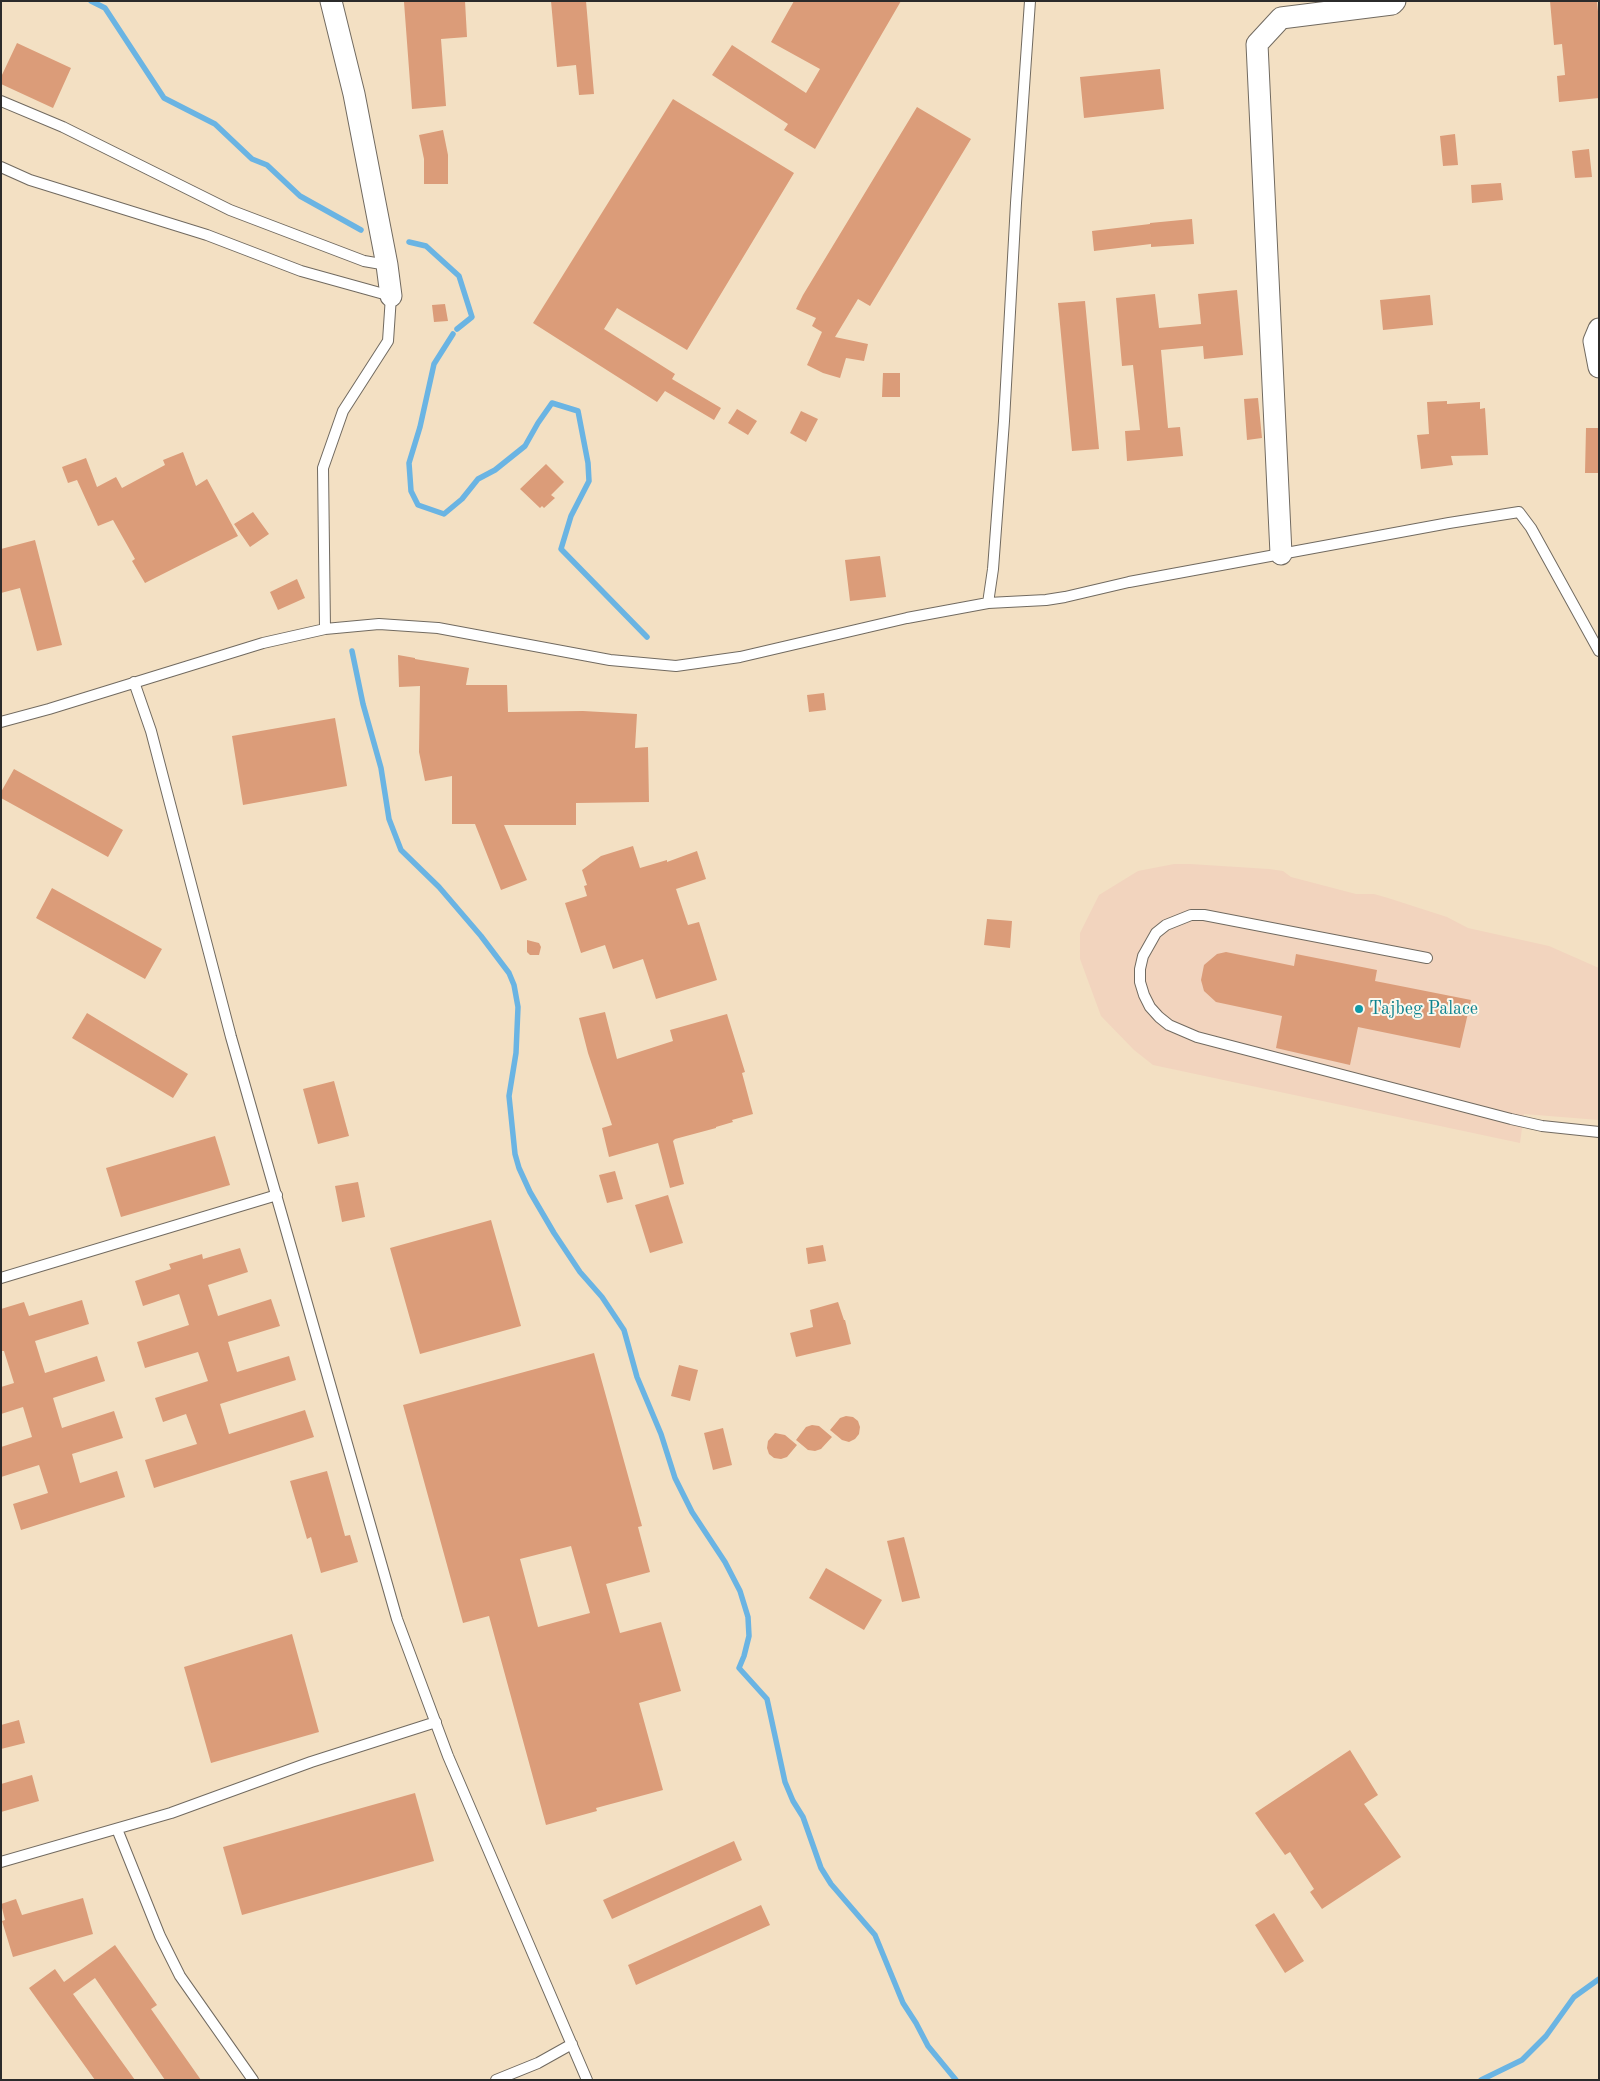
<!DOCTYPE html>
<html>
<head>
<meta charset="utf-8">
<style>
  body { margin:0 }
  #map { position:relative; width:1600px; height:2081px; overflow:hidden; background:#f3e0c3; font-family:"Old Standard TT",serif }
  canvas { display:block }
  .frame { position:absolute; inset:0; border:2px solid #2b2b2b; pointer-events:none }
</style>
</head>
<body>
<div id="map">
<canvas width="1600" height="2081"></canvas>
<div class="frame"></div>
</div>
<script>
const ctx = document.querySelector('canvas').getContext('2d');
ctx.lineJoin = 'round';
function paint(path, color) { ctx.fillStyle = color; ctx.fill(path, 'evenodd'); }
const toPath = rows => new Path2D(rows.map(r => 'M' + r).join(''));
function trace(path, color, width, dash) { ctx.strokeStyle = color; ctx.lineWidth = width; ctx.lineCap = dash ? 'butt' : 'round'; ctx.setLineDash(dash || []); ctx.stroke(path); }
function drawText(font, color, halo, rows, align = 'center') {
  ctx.font = font + ' "Old Standard TT",serif'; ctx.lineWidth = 4; ctx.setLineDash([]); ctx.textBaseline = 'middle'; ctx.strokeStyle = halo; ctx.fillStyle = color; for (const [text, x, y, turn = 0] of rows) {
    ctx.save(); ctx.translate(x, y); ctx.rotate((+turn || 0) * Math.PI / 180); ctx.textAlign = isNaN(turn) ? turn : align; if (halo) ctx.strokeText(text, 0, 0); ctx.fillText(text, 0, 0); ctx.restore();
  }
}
const built = toPath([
  [1174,864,1190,864,1269,869,1283,871,1291,877,1356,894,1374,894,1388,898,1447,917,1468,928,1549,946,1599,968,1599,1120,1524,1114,1520,1143,1153,1065,1134,1050,1101,1016,1080,959,1080,933,1099,895,1138,871]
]);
const stream = toPath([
  [91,1,105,8,164,98,215,124,252,159,267,165,300,196,361,230],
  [409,242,426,246,459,276,472,317,457,329],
  [453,334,434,364,420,427,409,463,411,491,418,505,444,514,462,499,478,479,495,470,525,446,538,423,552,403,578,411,588,463,589,481,571,516,561,549,647,637],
  [352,651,363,704,381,768,389,819,401,850,439,887,481,936,509,973,514,985,518,1007,516,1053,509,1096,515,1154,519,1168,530,1192,554,1233,580,1272,602,1297,624,1330,637,1377,661,1434,675,1478,692,1512,725,1562,740,1591,748,1617,749,1636,744,1656,739,1668,767,1699,785,1782,793,1801,803,1817,821,1868,831,1884,875,1935,903,2003,916,2023,928,2046,956,2080],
  [1481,2080,1522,2060,1546,2036,1574,1997,1599,1979]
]);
const building = toPath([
  [416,1,465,1,467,37,441,39,446,106,412,109,404,2],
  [551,1,586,1,594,94,579,95,576,65,557,67],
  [794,1,901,1,815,149,784,130,788,124,712,75,732,45,806,93,820,69,771,42],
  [1550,1,1597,1,1599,22,1599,98,1559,102,1557,76,1565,75,1562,44,1554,45],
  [17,43,71,68,53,108,1,84,1,77],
  [1160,69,1164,109,1084,118,1080,77],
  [673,99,794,173,687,350,617,308,604,329,675,374,672,379,721,408,714,420,665,391,657,402,533,323],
  [917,107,971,139,870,306,858,299,835,337,868,344,864,361,846,358,840,378,823,373,807,365,822,332,812,326,816,318,796,309,803,295],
  [443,130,448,155,448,184,424,184,424,159,419,135],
  [1455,134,1458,165,1443,166,1440,136],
  [1589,149,1592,177,1575,178,1572,151],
  [1501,183,1503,200,1472,203,1471,185],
  [1192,219,1194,244,1151,247,1151,244,1094,251,1092,231,1150,224,1150,223],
  [1237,290,1243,355,1204,359,1203,346,1161,350,1168,428,1180,427,1183,456,1127,461,1125,431,1140,430,1133,365,1122,366,1116,298,1155,294,1159,328,1201,324,1198,294],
  [1430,295,1433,325,1383,330,1380,300],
  [1085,301,1099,449,1072,451,1058,303],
  [445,304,448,321,434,322,432,305],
  [883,373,900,373,900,397,882,397],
  [1258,398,1262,438,1247,440,1244,399],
  [1447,401,1447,404,1480,402,1480,409,1485,408,1488,455,1451,456,1453,465,1421,469,1417,435,1429,434,1427,402],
  [737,409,757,421,748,435,728,423],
  [801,411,818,419,806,442,790,433],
  [1586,428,1599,428,1599,473,1585,473],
  [183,452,196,486,207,479,238,536,145,583,132,561,135,559,113,520,98,526,77,480,68,483,62,467,86,458,97,487,116,477,122,488,165,465,163,460],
  [546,464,564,482,551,495,555,498,544,508,542,506,540,508,520,489],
  [253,512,269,534,250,547,234,524],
  [35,540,62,645,37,651,20,588,1,593,1,549],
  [880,556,886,597,850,601,845,560],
  [297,579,305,598,278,610,270,592],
  [398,655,415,658,415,659,469,668,466,685,507,685,508,712,583,711,637,714,635,748,648,747,649,802,576,803,576,825,504,825,527,880,501,890,475,824,452,824,452,776,425,781,419,752,420,686,399,687],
  [824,693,826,710,809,712,807,695],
  [335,718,347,786,243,805,232,736],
  [14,769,123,830,108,857,1,798,1,792],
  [633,846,640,868,667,860,667,862,697,851,706,879,676,889,688,925,699,922,717,980,656,999,643,959,613,969,605,945,581,953,565,903,587,896,584,886,587,885,582,870,601,856],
  [52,888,162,949,145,979,36,918],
  [987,919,1012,921,1010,948,984,945],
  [527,940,539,943,541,947,539,955,530,955,527,952],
  [1226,952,1294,966,1296,954,1377,970,1375,981,1471,1000,1460,1048,1358,1027,1350,1065,1276,1048,1282,1016,1216,1002,1204,991,1201,980,1204,965,1217,954],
  [605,1012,617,1059,673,1041,670,1030,727,1014,745,1072,742,1073,753,1114,732,1120,733,1122,716,1127,716,1128,675,1139,673,1141,684,1184,670,1188,658,1143,609,1157,602,1128,612,1125,588,1053,579,1018],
  [87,1013,188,1074,173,1098,72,1038],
  [334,1081,349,1136,318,1144,303,1089],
  [215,1136,230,1185,121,1217,106,1168],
  [615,1171,623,1199,607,1203,599,1175],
  [358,1182,365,1217,342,1222,335,1186],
  [668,1195,683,1243,650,1253,635,1205],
  [491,1220,521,1326,420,1354,390,1248],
  [823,1245,826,1261,808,1264,806,1248],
  [240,1248,248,1272,208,1285,218,1316,271,1299,280,1326,228,1342,237,1372,289,1356,296,1380,220,1404,229,1434,305,1410,314,1437,154,1488,145,1460,197,1444,186,1414,163,1422,155,1398,208,1381,198,1352,145,1368,137,1342,189,1325,179,1294,143,1306,135,1281,171,1269,169,1264,202,1254,203,1259],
  [82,1300,89,1324,35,1341,45,1373,97,1356,105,1381,53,1398,62,1428,114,1411,123,1438,72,1454,80,1483,117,1471,125,1497,21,1530,13,1504,48,1493,39,1465,1,1477,1,1447,32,1437,23,1407,1,1414,1,1387,14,1383,4,1351,1,1351,1,1309,24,1302,29,1316],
  [838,1302,844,1320,845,1320,851,1344,796,1357,790,1333,813,1327,810,1310],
  [594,1353,642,1526,638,1527,650,1572,606,1584,620,1633,661,1622,681,1691,639,1703,663,1790,596,1808,597,1811,546,1825,489,1616,463,1623,403,1405],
  [571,1546,590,1613,538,1627,520,1559],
  [679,1365,698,1370,690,1401,671,1396],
  [846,1416,853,1417,858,1421,860,1427,859,1434,855,1439,849,1442,842,1440,830,1430,840,1418],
  [812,1425,819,1426,832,1437,821,1449,815,1451,808,1450,796,1440,806,1427],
  [723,1428,732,1465,713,1470,704,1433],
  [775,1433,785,1435,797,1445,787,1457,781,1459,774,1458,769,1454,767,1448,768,1441],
  [327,1471,345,1536,350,1535,358,1562,321,1573,311,1537,307,1539,290,1481],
  [904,1537,920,1598,902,1602,887,1541],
  [826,1568,882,1600,864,1630,809,1598],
  [292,1634,319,1732,211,1763,184,1667],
  [19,1720,25,1743,1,1749,1,1725],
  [1350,1750,1378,1795,1364,1804,1401,1857,1322,1909,1310,1892,1314,1889,1290,1852,1285,1855,1255,1813],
  [32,1775,39,1801,1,1812,1,1784],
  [415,1793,434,1861,242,1915,223,1847],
  [734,1841,742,1860,612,1919,603,1900],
  [83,1898,93,1934,13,1957,2,1921,5,1920,1,1904,16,1899,22,1915],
  [761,1905,770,1925,636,1985,628,1965],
  [1274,1913,1304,1961,1285,1973,1255,1925],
  [115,1945,157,2005,151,2009,201,2080,165,2080,95,1978,73,1994,135,2080,95,2080,29,1988,55,1969,64,1982]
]);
const service = toPath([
  [1,101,63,127,230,210,364,261,387,265],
  [1,167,30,180,207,235,301,271,391,296,388,341,343,411,323,468,325,629],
  [988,603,1046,600,1065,597,1129,582,1449,523,1519,512,1531,528,1599,651],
  [134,682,151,731,231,1037,397,1619,448,1756,587,2080],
  [1,722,49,709,263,643,325,629,379,624,438,628,610,660,676,666,740,657,907,618,988,603,993,569,1004,421,1016,203,1030,1],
  [1427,958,1204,915,1191,915,1166,925,1156,933,1143,956,1140,969,1140,982,1144,995,1150,1007,1159,1017,1169,1025,1197,1037,1511,1119,1542,1126,1599,1132],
  [1,1278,277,1195],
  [117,1829,160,1936,180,1976,253,2080],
  [1,1862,171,1813,311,1762,436,1722],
  [496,2080,538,2063,572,2044]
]);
const minor = toPath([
  [331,1,354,94,387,265,391,296],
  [1599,329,1594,341,1599,367],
  [1281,554,1257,44,1281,18,1392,4,1395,1]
]);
const markers = [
  [1359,1009,5,"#0f9aa8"]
];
const cultureNames = [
  ["Tajbeg Palace",1369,1009]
];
paint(built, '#f2d4be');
trace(stream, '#6ab4e3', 5.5);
paint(building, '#db9c79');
trace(service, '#716a60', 12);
trace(minor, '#716a60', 23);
trace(service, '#fff', 10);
trace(minor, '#fff', 21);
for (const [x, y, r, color] of markers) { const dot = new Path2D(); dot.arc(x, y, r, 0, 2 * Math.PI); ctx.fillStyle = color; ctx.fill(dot); trace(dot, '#fbf7ec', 2); }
drawText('18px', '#0d838f', '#fbf7ec', cultureNames, 'left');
</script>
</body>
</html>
